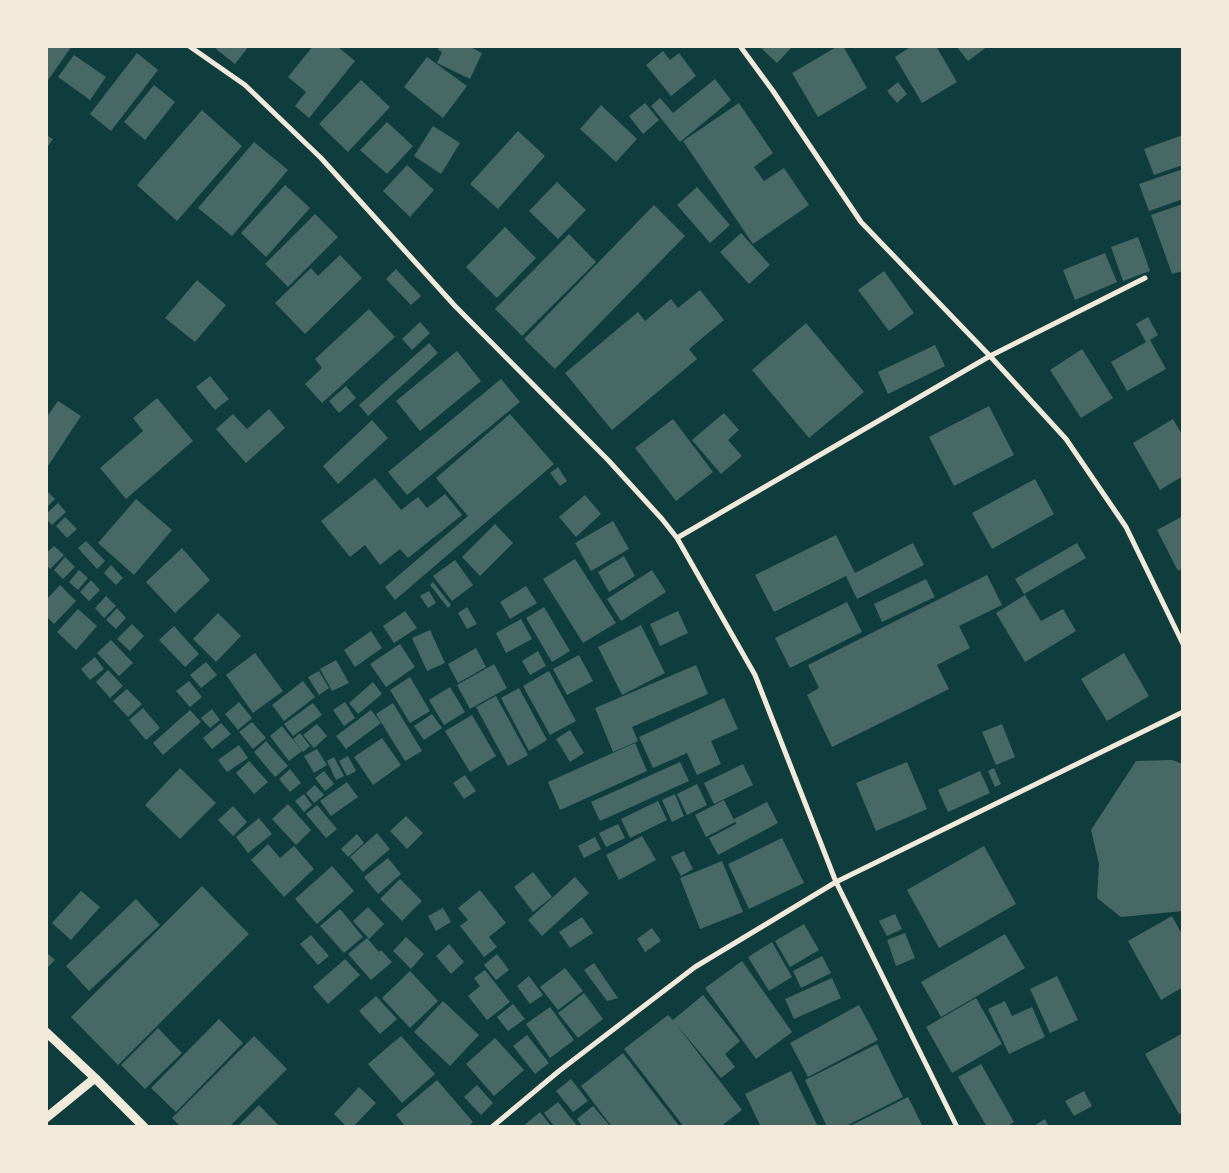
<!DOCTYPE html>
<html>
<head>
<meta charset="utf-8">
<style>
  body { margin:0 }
  #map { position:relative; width:1229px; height:1173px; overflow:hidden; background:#0f3d3e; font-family:"Public Sans",sans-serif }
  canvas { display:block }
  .frame { position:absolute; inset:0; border:48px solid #f1e9da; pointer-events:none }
</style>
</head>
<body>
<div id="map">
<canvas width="1229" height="1173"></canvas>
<div class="frame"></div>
</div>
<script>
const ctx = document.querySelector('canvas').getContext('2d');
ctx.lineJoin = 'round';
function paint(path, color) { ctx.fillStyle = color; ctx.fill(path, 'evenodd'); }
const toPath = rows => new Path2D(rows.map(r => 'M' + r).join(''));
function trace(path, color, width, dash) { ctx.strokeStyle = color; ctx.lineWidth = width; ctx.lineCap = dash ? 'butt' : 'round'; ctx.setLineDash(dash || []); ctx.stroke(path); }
const building = toPath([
  [46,46,72,46,46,83],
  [218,46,249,46,235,64,216,49],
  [313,46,337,46,355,61,309,118,295,106,306,92,288,77],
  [440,46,469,46,482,53,470,79,437,63,442,52,438,50],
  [759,46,793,46,777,63],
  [838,46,843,46,867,88,818,117,792,73],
  [912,46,936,46,957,82,922,103,895,57],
  [956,46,988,46,968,61],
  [663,51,670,60,679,53,696,76,671,96,646,65],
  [137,53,158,70,111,131,90,114],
  [74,55,106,77,90,100,58,77],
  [427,57,467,86,443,118,404,87],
  [715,79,731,100,680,142,651,106,660,98,673,113],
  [361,80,390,107,348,152,319,124],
  [898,82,907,94,897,103,887,91],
  [154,85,175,102,145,140,124,122],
  [645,103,659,120,643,134,629,116],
  [739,103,773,153,754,167,764,181,784,168,809,205,753,244,683,141],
  [601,105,637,139,616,162,580,129],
  [202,110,242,146,177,221,137,185],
  [387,122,413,146,387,174,360,150],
  [433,126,460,143,441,174,414,156],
  [518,131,545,156,498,209,470,184],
  [46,135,53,139,46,149],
  [1183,135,1183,165,1154,175,1144,149],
  [254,142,288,170,232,236,198,208],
  [407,165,434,190,410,217,383,191],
  [1183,169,1183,199,1149,211,1139,184],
  [557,182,586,210,558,239,529,211],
  [285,185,310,208,266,257,241,233],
  [697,187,730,225,710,243,677,205],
  [1183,204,1183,271,1172,274,1151,215],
  [654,205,685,236,555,369,524,339],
  [315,214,338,237,288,287,265,264],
  [505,227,536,258,497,298,466,267],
  [741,233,770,265,749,284,720,252],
  [569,234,596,262,522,336,495,309],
  [1138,237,1150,271,1123,281,1111,247],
  [1105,253,1117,282,1075,300,1063,270],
  [340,255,362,278,305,334,275,303,311,268,318,276],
  [396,269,421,296,411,305,386,279],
  [884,271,914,313,889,331,858,290],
  [197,280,226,305,195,342,165,318],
  [700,290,724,320,689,349,697,359,612,430,565,373,638,312,645,321,671,299,678,308],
  [369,309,395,337,322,403,305,384,322,368,315,359],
  [1148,317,1158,335,1150,340,1166,369,1127,391,1111,362,1146,342,1136,324],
  [420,322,430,333,412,350,402,339],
  [806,323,864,392,809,438,752,370],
  [429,343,438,353,368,416,359,405],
  [935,345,945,366,888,394,878,372],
  [1082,349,1113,398,1081,418,1050,370],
  [457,351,481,381,420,431,396,401],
  [210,376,229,399,215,410,196,387],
  [501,379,520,402,407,495,388,472],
  [346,386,356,398,339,413,329,401],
  [157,398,193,441,126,499,100,468,143,431,133,418],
  [58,401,81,416,46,469,46,418],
  [989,406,1014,455,954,486,929,437],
  [269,409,285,428,246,463,216,429,233,414,247,429],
  [724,413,739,430,728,440,742,456,721,474,692,440],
  [510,414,554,464,395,600,385,587,468,516,436,478],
  [673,419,713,472,676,501,635,448],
  [1173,419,1183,436,1183,476,1160,490,1133,443],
  [372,420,388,438,338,484,323,466],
  [558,467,567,481,560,486,550,473],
  [375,478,401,510,418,497,427,508,445,494,462,515,408,558,400,549,380,565,365,545,350,557,321,521],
  [1035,479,1054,514,992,549,972,513],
  [46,490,55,499,46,508],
  [585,495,601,514,576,537,559,517],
  [136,499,172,530,134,575,98,543],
  [58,503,66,512,52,525,46,519,46,514],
  [1183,516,1183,568,1178,571,1157,530],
  [65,517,77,529,67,538,56,526],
  [613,521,629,549,591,571,575,543],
  [495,524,513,543,480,576,462,557],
  [836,535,855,573,913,543,924,565,857,599,846,576,774,612,755,575],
  [86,541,105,561,97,569,78,548],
  [1077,543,1086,558,1024,594,1015,579],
  [54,546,64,555,50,569,46,564,46,553],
  [182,548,210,580,175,613,146,582],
  [624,556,635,576,609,592,598,572],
  [65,557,75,567,63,579,54,570],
  [575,559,616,623,583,643,543,579],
  [455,560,473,585,452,601,433,576],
  [111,565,123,578,116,585,104,573],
  [79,570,88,578,78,590,69,582],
  [652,570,666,592,621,621,607,599],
  [987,575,1002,605,959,626,970,648,937,665,949,689,832,747,807,695,819,688,808,665],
  [926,579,935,597,882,622,874,604],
  [91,580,100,590,89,601,80,592],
  [433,582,451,605,448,608,430,585],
  [60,585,76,601,54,624,46,616,46,600],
  [526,586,537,603,510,619,500,602],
  [429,591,436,603,428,608,420,596],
  [1025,595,1041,621,1063,609,1076,631,1025,662,996,613],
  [106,596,116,606,104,618,95,608],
  [847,602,862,632,790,668,775,638],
  [467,607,477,624,467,629,458,613],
  [544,607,570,651,552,662,526,618],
  [117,608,126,618,116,629,106,620],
  [78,609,97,626,76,650,57,632],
  [405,611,417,628,394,643,383,626],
  [678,611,688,633,660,646,650,624],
  [218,613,241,636,216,662,193,639],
  [521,619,532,639,506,653,496,633],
  [132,624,144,636,130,651,117,639],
  [641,625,665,673,622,695,598,647],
  [174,626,199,654,185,667,159,640],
  [430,630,445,663,427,671,412,638],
  [371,631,382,648,355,667,344,650],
  [111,640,133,663,119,676,97,653],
  [400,644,415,667,386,687,370,664],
  [476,648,486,667,458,683,448,664],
  [538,651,546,666,530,675,522,661],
  [255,653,283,691,253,713,226,675],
  [1124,653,1149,696,1107,721,1081,679],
  [579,655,593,681,567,695,553,669],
  [95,657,104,669,90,680,81,669],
  [336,660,349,683,332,691,320,669],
  [206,662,217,675,201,688,190,675],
  [494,664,507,688,470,709,457,685],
  [696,665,708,694,632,727,638,741,613,752,595,708],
  [108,670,123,686,110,698,96,682],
  [319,671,329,688,319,695,308,677],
  [549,671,576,721,550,735,523,686],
  [410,677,430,711,410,723,390,690],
  [189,681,202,697,190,707,176,691],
  [303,681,315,697,284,721,272,705],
  [373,682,382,694,358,714,349,703],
  [450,687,465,712,444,725,429,700],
  [519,688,547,740,529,751,501,698],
  [127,689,142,704,128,717,113,701],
  [496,696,528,755,508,766,476,707],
  [724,698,738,729,711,741,721,764,697,775,687,753,653,768,639,737],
  [239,702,252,718,238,730,225,714],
  [345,702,355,718,344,726,333,710],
  [313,703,322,715,293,736,284,724],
  [393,703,422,751,405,761,376,714],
  [143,708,160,728,146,740,129,720],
  [212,709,220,720,210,728,201,718],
  [190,710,201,722,163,755,153,743],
  [371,710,381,723,346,749,336,736],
  [432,714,442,728,424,740,414,726],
  [472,715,496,756,470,772,445,731],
  [252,722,266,738,253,749,239,732],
  [221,723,231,734,212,749,203,738],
  [317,724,327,736,314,748,303,735],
  [1002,724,1015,757,996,765,982,732],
  [282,726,302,751,289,761,270,736],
  [570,730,584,753,570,762,556,739],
  [300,733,310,746,303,752,293,739],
  [382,738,401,765,373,785,354,757],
  [266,741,288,766,275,777,254,752],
  [635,743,647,771,560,810,548,782],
  [239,745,248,758,227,772,218,760],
  [317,749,327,765,314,773,304,756],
  [348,756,356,771,347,776,339,761],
  [334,757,344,776,336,780,327,761],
  [1172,760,1183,764,1183,911,1121,917,1097,898,1099,864,1091,830,1136,761],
  [249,761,268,782,254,794,236,773],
  [680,762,689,781,600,821,591,802],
  [907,762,927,809,876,831,856,783],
  [743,764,753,785,714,804,704,783],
  [180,768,216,803,180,839,145,805],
  [994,768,1001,784,995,787,988,771],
  [290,769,301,783,290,792,279,779],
  [324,771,334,784,325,791,315,778],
  [980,771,990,793,948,812,938,790],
  [465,775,476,791,464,799,453,783],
  [347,782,358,797,331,816,320,801],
  [697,784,707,805,687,815,677,794],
  [315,785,324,795,314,803,306,793],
  [304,794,312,805,304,812,295,801],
  [675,794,684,816,672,822,662,800],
  [724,800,735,822,706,837,695,815],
  [658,801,667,820,630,838,621,819],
  [767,802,778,823,718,855,709,838,736,824,734,819],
  [288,804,311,830,296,845,272,819],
  [317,805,337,829,326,838,306,814],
  [233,806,247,822,233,836,218,820],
  [406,816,423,833,407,849,390,831],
  [259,818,272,834,248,853,236,837],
  [618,824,625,838,606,847,599,833],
  [377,833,390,849,363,872,350,857],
  [357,834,364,843,348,857,341,849],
  [642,836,656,860,619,880,606,855],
  [595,837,601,849,584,858,578,846],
  [782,838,804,883,749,909,728,864],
  [268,844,280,858,294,846,314,869,284,897,251,860],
  [984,846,1016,904,939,948,907,890],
  [684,851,693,869,681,876,671,857],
  [388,858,401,874,378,894,364,877],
  [722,861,743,912,700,929,680,878],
  [332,866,354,891,317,924,295,899],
  [533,872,552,897,533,912,514,887],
  [575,877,589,893,542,936,528,920],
  [400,879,422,901,402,921,380,899],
  [202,886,249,934,118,1065,71,1017],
  [480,890,506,923,489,937,497,947,484,957,460,926,468,920,458,908],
  [81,891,100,907,71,940,52,923],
  [136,899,160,925,89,991,66,966],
  [368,907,384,924,369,939,353,921],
  [443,908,451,922,436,931,428,916],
  [340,909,363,937,344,953,320,926],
  [895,914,902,929,887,936,879,921],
  [1172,916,1183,936,1183,987,1161,1000,1128,941],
  [582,917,593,933,570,948,559,932],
  [804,924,819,950,790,967,775,941],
  [652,928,661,941,645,952,637,939],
  [905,933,915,958,896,966,887,940],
  [1005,934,1025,968,941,1017,921,982],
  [311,935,329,956,318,965,300,944],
  [406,937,424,954,411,969,393,951],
  [367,938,379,952,381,950,392,962,371,980,348,954],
  [772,942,792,977,769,991,748,957],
  [449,944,464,962,451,974,436,956],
  [46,952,55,960,46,969],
  [497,954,509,970,496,980,484,965],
  [822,956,831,973,801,988,793,971],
  [345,959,360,975,328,1004,313,987],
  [742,961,792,1032,756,1059,705,988],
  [594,963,618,998,607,1001,584,970],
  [565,968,583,991,558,1010,540,987],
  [485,970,510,1002,487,1020,468,996,480,986,474,978],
  [410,971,438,1001,410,1028,382,998],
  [529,976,543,995,530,1004,517,986],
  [1057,976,1078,1020,1050,1033,1030,989],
  [832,978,841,998,794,1019,785,999],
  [584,993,603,1019,578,1038,558,1013],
  [703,995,740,1041,725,1054,735,1067,721,1078,676,1024,742,1110,720,1127,684,1127,624,1049,668,1015,673,1020],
  [376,996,397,1019,380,1034,359,1011],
  [976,998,1002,1044,952,1073,926,1027],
  [443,1001,479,1035,450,1066,414,1032],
  [1005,1001,1012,1016,1032,1007,1045,1037,1009,1054,988,1009],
  [513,1004,525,1019,508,1031,497,1017],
  [859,1005,878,1040,808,1077,790,1043],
  [550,1007,574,1040,550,1058,526,1024],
  [219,1019,243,1043,176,1112,151,1088],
  [158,1028,182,1053,145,1089,121,1065],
  [1183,1033,1183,1112,1179,1114,1145,1054],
  [527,1035,549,1063,535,1074,513,1046],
  [254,1036,287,1069,229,1127,181,1127,172,1118],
  [401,1036,435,1074,402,1103,368,1064],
  [495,1038,524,1070,494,1096,466,1064],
  [877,1044,903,1097,844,1127,827,1127,805,1080],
  [623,1053,680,1127,612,1127,581,1086],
  [981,1064,1014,1122,1006,1127,987,1127,958,1077],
  [791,1071,818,1127,761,1127,745,1094],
  [571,1079,588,1101,573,1112,556,1091],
  [437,1080,473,1122,468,1127,406,1127,396,1115],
  [477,1085,493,1103,481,1115,464,1097],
  [359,1087,376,1103,353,1127,347,1127,334,1114],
  [1084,1091,1092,1106,1074,1116,1065,1101],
  [908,1097,923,1127,848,1127],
  [558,1102,578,1127,555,1127,544,1113],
  [259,1105,280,1127,237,1127],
  [593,1106,609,1125,607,1127,583,1127,577,1119],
  [540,1112,552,1127,522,1127],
  [1045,1119,1049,1127,1032,1127]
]);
const minor = toPath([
  [189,46,245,85,321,158,455,306,608,460,662,519,677,538,755,675,836,882,957,1127],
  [740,46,773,91,861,222,990,356,1066,439,1126,527,1183,644],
  [677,538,990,356,1145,278],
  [492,1127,559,1071,695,967,836,882,1183,712]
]);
const tertiary = toPath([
  [46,1032,95,1078,144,1127],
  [46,1118,95,1078]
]);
paint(building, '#486865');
trace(minor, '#f1e9da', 5);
trace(tertiary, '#f1e9da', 9);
</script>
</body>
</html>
